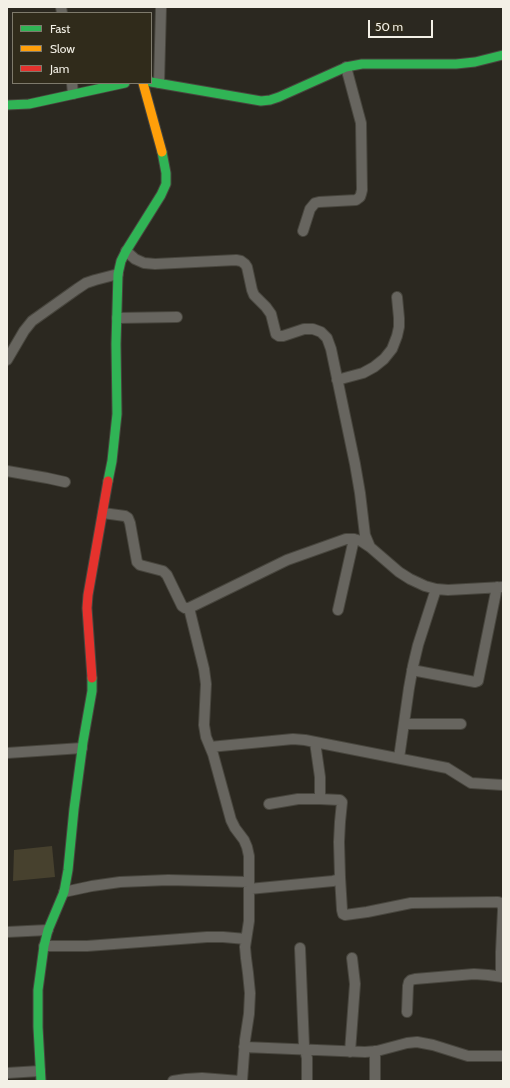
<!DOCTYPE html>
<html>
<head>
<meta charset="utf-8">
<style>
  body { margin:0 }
  #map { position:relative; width:510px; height:1088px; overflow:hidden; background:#2b2820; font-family:Cabin,sans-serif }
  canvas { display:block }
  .frame { position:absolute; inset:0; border:8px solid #f3f0e6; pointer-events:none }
  .legend { position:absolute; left:12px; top:12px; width:140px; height:72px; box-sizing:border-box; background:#302b1b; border:1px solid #7e7a6c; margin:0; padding:5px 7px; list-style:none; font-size:12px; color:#f3f0e6 }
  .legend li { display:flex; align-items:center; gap:8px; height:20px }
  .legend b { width:20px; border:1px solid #7e7a6c }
  .scale { position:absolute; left:368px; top:20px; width:65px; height:18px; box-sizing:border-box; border:2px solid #f3f0e6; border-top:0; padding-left:5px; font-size:12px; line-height:14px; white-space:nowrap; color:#f3f0e6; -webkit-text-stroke:3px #302b1b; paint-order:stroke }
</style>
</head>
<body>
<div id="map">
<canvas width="510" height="1088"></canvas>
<div class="frame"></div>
<ul class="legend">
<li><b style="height:5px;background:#30b455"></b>Fast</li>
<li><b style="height:5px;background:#ff9f0a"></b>Slow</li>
<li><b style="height:5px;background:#e5322d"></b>Jam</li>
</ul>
<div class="scale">50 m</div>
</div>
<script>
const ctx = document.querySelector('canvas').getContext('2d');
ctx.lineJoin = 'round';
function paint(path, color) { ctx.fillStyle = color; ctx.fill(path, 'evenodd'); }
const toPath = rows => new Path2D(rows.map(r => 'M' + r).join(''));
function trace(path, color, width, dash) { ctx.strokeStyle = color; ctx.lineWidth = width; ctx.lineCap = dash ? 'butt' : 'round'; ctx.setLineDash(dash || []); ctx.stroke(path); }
const building = toPath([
  [52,846,55,877,13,881,14,850]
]);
const street = toPath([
  [61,7,62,13],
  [72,83,73,94],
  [159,83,161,7],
  [303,231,310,209,315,203,319,202,356,200,360,197,361,194,362,190,361,123,346,67],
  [126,251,135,259,144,263,155,264,236,260,241,261,245,264,247,267,252,290,254,295,266,307,271,314,276,334,279,336,283,336,304,329,313,329,321,332,327,338,331,349,355,464,360,493,365,535,370,547],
  [117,318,177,317],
  [7,360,24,331,32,321,77,289,86,283,95,280,118,274],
  [337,380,363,373,374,367,384,359,392,349,397,336,399,327,399,318,397,297],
  [7,471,47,478,65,482],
  [103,513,125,516,128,518,130,523,137,562,140,565,163,571,167,575,182,606,185,608,189,608,287,560,346,539,354,539,361,541,370,547,399,572,410,579,425,586,436,589,448,590,503,587],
  [189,608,204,669,206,684,204,725,206,737,213,754,231,820,235,828,244,840,247,847,249,856,249,921,245,947,246,958,248,973,250,993,249,1014,245,1040,242,1081],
  [338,610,354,539],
  [412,670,475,682,478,681,497,587],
  [404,724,461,724],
  [210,747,293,739,305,740,447,768,471,783,503,785],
  [7,753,82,748],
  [399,758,409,688,413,666,418,645,436,589],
  [269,804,298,799,320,799],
  [340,877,342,910,343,914,345,915,367,912,411,903,498,902,501,903,503,908],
  [249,889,333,881,339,879,340,877,339,842,340,822,342,802,340,800,320,799,320,777,315,742],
  [64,892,92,886,120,882,168,880,249,882],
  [7,932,48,930],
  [44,946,87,946,207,937,223,937,246,939],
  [300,948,304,1046,307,1058,307,1081],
  [501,977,501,952,503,910],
  [407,1012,408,986,409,982,411,980,415,979,474,974,488,975,503,977],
  [244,1047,365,1052,377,1051,407,1043,417,1042,433,1045,468,1056,503,1056],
  [375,1051,375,1081],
  [350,1052,355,984,352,958],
  [7,1073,40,1071],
  [173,1081,186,1079,202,1078,240,1081]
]);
const fast = toPath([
  [151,82,261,101,270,100,279,97,346,67,362,64,456,64,475,62,503,55],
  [7,105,29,104,125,83],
  [108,481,112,461,117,414,116,344,118,274,121,261,126,251,161,195,166,184,166,173,162,152],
  [41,1081,38,1027,38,990,44,946,48,930,64,892,68,870,74,809,83,742,92,691,92,678]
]);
const slow = toPath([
  [143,83,162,152]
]);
const jam = toPath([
  [92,678,87,608,88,595,108,481]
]);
paint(building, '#47412e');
trace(street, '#48463e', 12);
trace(fast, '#48463e', 11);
trace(slow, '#48463e', 11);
trace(jam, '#48463e', 11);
trace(street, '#67655f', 10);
trace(fast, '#30b455', 9);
trace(slow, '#ff9f0a', 9);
trace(jam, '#e5322d', 9);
</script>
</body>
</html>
